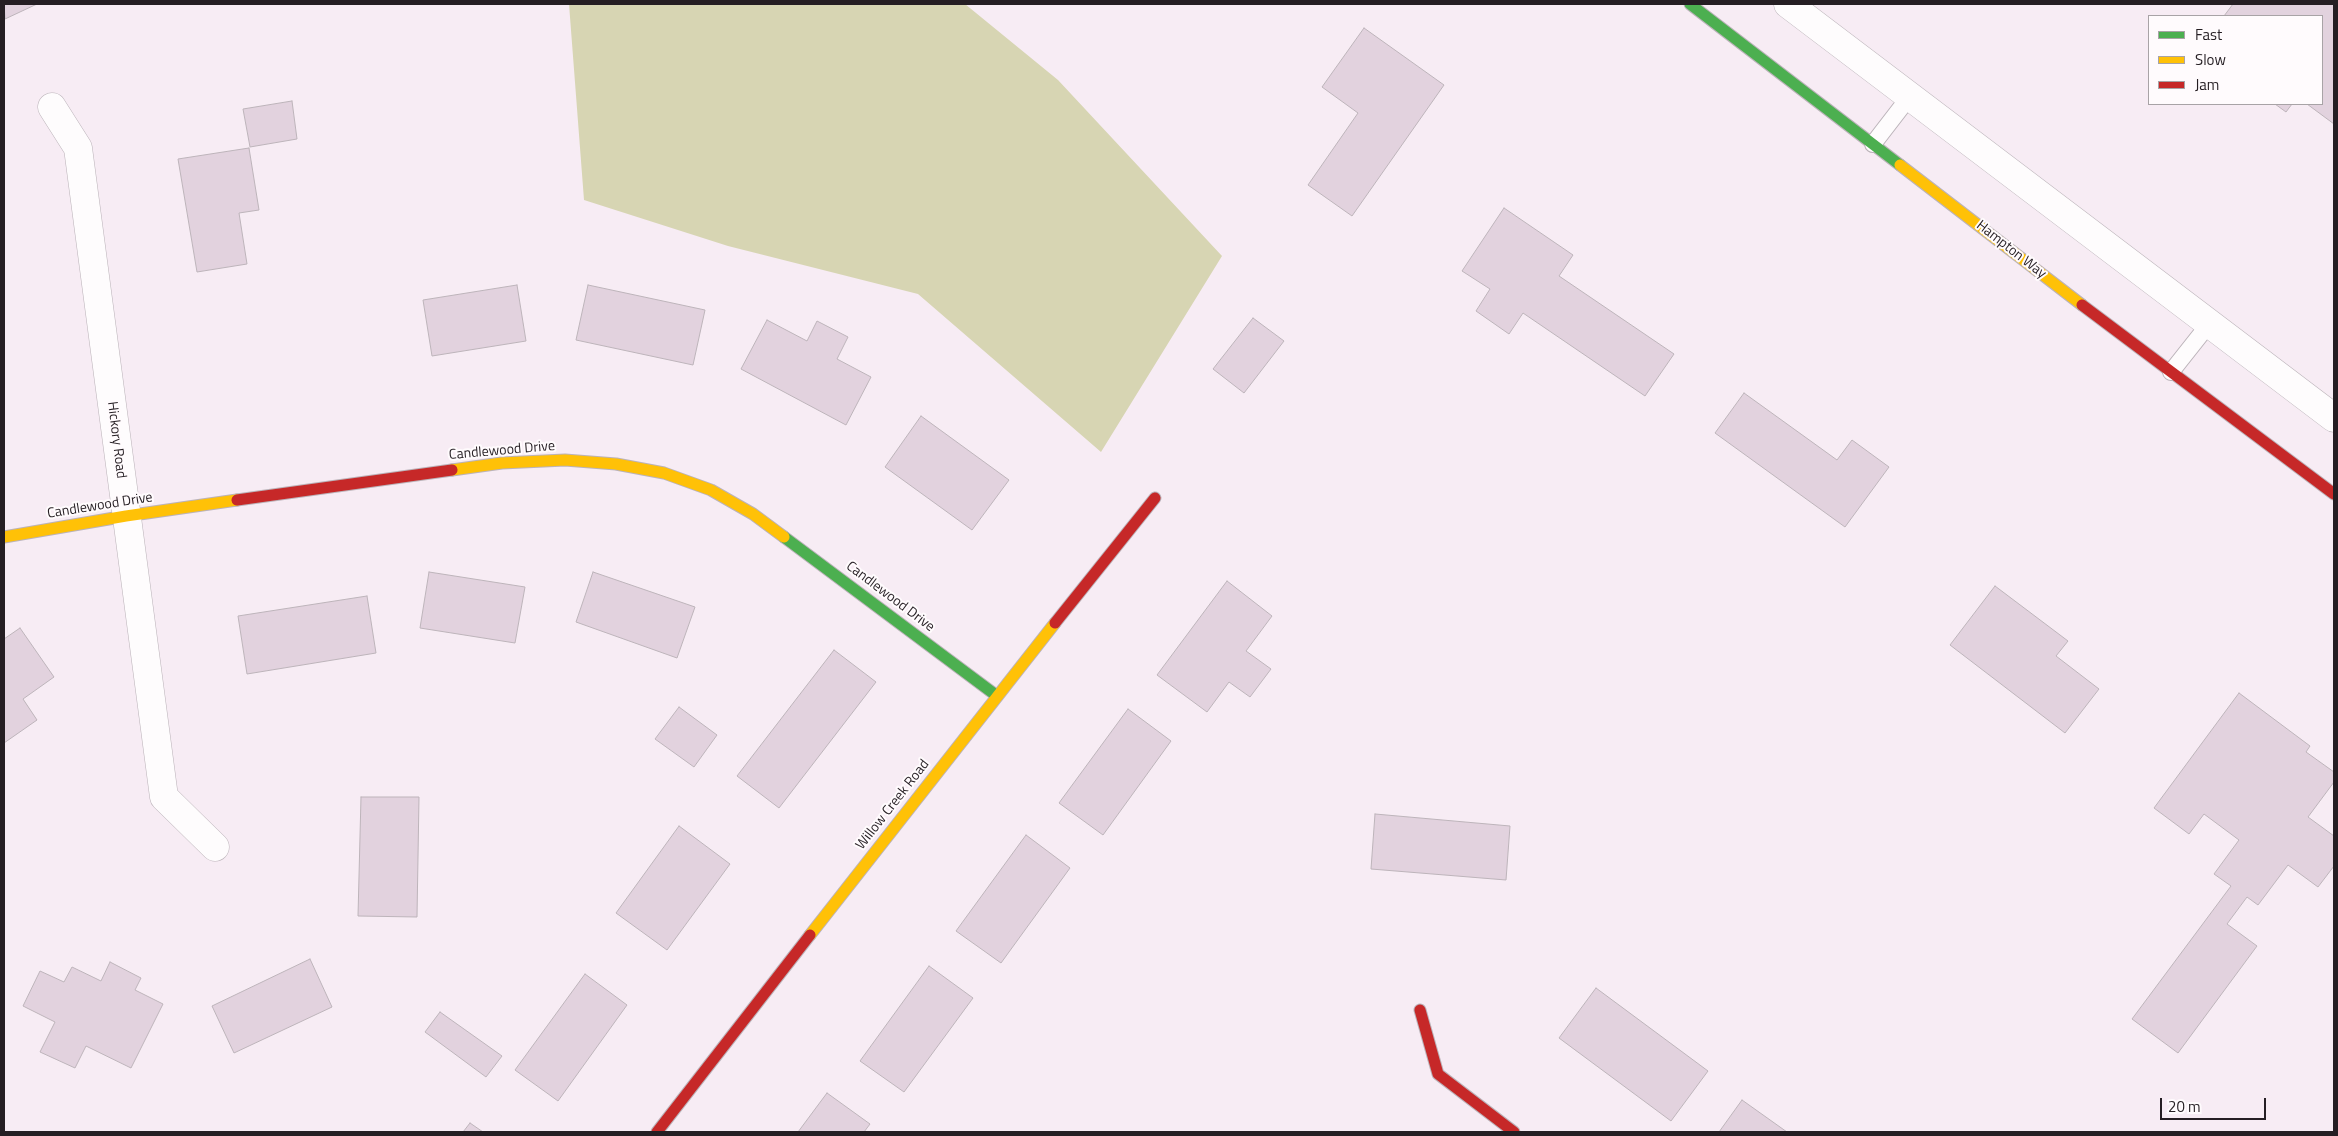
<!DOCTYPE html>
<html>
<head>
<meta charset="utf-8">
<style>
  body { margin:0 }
  #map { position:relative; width:2338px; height:1136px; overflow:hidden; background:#f7ecf4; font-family:"Titillium Web",sans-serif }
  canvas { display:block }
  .frame { position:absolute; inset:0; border:5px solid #251e23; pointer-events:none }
  .legend { position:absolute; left:2148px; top:15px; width:175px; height:90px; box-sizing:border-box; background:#fffbfd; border:1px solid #a8a3a6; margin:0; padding:6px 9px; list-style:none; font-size:15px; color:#251e23 }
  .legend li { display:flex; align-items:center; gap:10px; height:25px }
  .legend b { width:25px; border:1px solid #a8a3a6 }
  .scale { position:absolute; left:2160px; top:1098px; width:106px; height:22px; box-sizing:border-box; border:2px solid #251e23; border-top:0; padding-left:6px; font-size:15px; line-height:18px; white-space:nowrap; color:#251e23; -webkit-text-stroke:4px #fffbfd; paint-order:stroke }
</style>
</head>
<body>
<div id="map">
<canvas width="2338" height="1136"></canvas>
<div class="frame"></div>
<ul class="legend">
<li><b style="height:6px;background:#4caf50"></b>Fast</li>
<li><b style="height:6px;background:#ffc107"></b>Slow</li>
<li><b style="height:6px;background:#c62828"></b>Jam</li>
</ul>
<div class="scale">20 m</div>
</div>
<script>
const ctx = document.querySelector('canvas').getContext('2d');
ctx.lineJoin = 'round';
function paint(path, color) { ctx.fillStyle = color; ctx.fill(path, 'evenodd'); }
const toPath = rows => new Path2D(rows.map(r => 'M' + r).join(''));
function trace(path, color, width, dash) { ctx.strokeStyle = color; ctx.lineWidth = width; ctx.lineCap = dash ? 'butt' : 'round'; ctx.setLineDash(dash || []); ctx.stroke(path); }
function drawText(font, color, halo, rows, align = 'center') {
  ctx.font = font + ' "Titillium Web",sans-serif'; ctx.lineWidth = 4; ctx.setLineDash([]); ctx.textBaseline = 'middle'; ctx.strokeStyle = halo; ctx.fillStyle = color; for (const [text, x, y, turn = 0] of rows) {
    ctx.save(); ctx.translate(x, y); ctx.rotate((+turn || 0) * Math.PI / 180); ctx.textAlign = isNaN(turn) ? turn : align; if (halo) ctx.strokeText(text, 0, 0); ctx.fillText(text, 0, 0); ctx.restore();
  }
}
const green = toPath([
  [569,4,965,4,1058,80,1222,256,1101,452,918,294,728,246,584,200]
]);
const building = toPath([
  [4,4,37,4,5,19,4,4],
  [2233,4,2334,4,2334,124,2307,104,2322,104,2322,16,2224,16,2233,4],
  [1364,28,1444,85,1352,216,1308,185,1358,113,1322,87,1364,28],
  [292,101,297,139,250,147,243,109,292,101],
  [2275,104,2292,104,2286,112,2275,104],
  [249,148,259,210,239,213,247,264,197,272,178,159,249,148],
  [1504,208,1573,255,1559,276,1674,354,1645,396,1523,313,1509,334,1476,311,1490,289,1462,271,1504,208],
  [517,285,526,341,432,356,423,300,517,285],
  [588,285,705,310,693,365,576,340,588,285],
  [1253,318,1284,341,1244,393,1213,369,1253,318],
  [767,320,807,341,817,321,848,337,837,359,871,377,846,425,741,369,767,320],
  [1744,393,1837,460,1852,440,1889,467,1845,527,1715,433,1744,393],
  [921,416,1009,480,972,530,885,467,921,416],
  [429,572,525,587,515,643,420,628,429,572],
  [593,572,695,607,677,658,576,622,593,572],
  [1227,581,1272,616,1246,651,1271,669,1250,697,1229,682,1207,712,1157,675,1227,581],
  [1995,586,2068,641,2056,656,2099,689,2065,733,1950,645,1995,586],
  [367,596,376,653,247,674,238,616,367,596],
  [20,628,54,677,23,699,37,720,4,743,4,639,20,628],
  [834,650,876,682,779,808,737,776,834,650],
  [2239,693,2310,746,2306,752,2334,772,2334,782,2308,817,2334,836,2334,866,2318,887,2288,865,2258,905,2247,897,2227,924,2257,946,2178,1053,2132,1019,2231,886,2214,874,2239,840,2204,814,2189,834,2154,808,2239,693],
  [679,707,717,735,694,767,655,739,679,707],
  [1128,709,1171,741,1103,835,1059,803,1128,709],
  [361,797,419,797,417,917,358,916,361,797],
  [1375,814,1510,826,1506,880,1371,869,1375,814],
  [679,826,730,864,667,950,616,913,679,826],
  [1026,835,1070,868,1001,963,956,931,1026,835],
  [310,959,332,1007,234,1053,212,1006,310,959],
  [110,962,141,978,135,990,163,1004,131,1068,86,1046,75,1068,40,1052,55,1022,23,1006,40,971,64,982,72,967,101,981,110,962],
  [929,966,973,998,904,1092,860,1061,929,966],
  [585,974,627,1005,558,1101,515,1070,585,974],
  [1596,988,1708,1071,1671,1121,1559,1038,1596,988],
  [440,1012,502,1056,486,1077,425,1032,440,1012],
  [827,1093,870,1124,864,1132,798,1132,827,1093],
  [1742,1100,1787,1132,1719,1132,1742,1100],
  [470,1123,483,1132,463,1132,470,1123]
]);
const lane = toPath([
  [1873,144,1910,96],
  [2171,372,2209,324]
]);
const street = toPath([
  [1788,4,2334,418],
  [52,107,78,148,164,797,215,847]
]);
const fast = toPath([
  [1690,4,1900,165],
  [784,537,997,696]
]);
const slow = toPath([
  [1900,165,2082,305],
  [452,470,502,463,565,460,616,464,664,473,711,490,753,514,784,537],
  [4,537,126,516,237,500],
  [810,935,1055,623]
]);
const jam = toPath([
  [2082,305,2334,494],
  [237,500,452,470],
  [1055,623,1155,498],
  [1420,1010,1438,1074,1514,1132],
  [657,1132,810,935]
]);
const streetNames = [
  ["Hampton Way",2011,250,38],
  ["Hickory Road",116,440,83],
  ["Candlewood Drive",502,451,-5],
  ["Candlewood Drive",100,506,-9],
  ["Candlewood Drive",890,597,37],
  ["Willow Creek Road",893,805,-52]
];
paint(green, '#d7d5b3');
paint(building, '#e2d2de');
trace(building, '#bdb4ba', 1);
trace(lane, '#bbb3b9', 18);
trace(street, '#bbb3b9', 29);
trace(fast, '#bbb3b9', 13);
trace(slow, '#bbb3b9', 13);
trace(jam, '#bbb3b9', 13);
trace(lane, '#fefcfd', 16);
trace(street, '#fefcfd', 28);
trace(fast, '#4caf50', 11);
trace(slow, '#ffc107', 11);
trace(jam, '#c62828', 11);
drawText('14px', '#251e23', '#fffbfd', streetNames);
</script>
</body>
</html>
